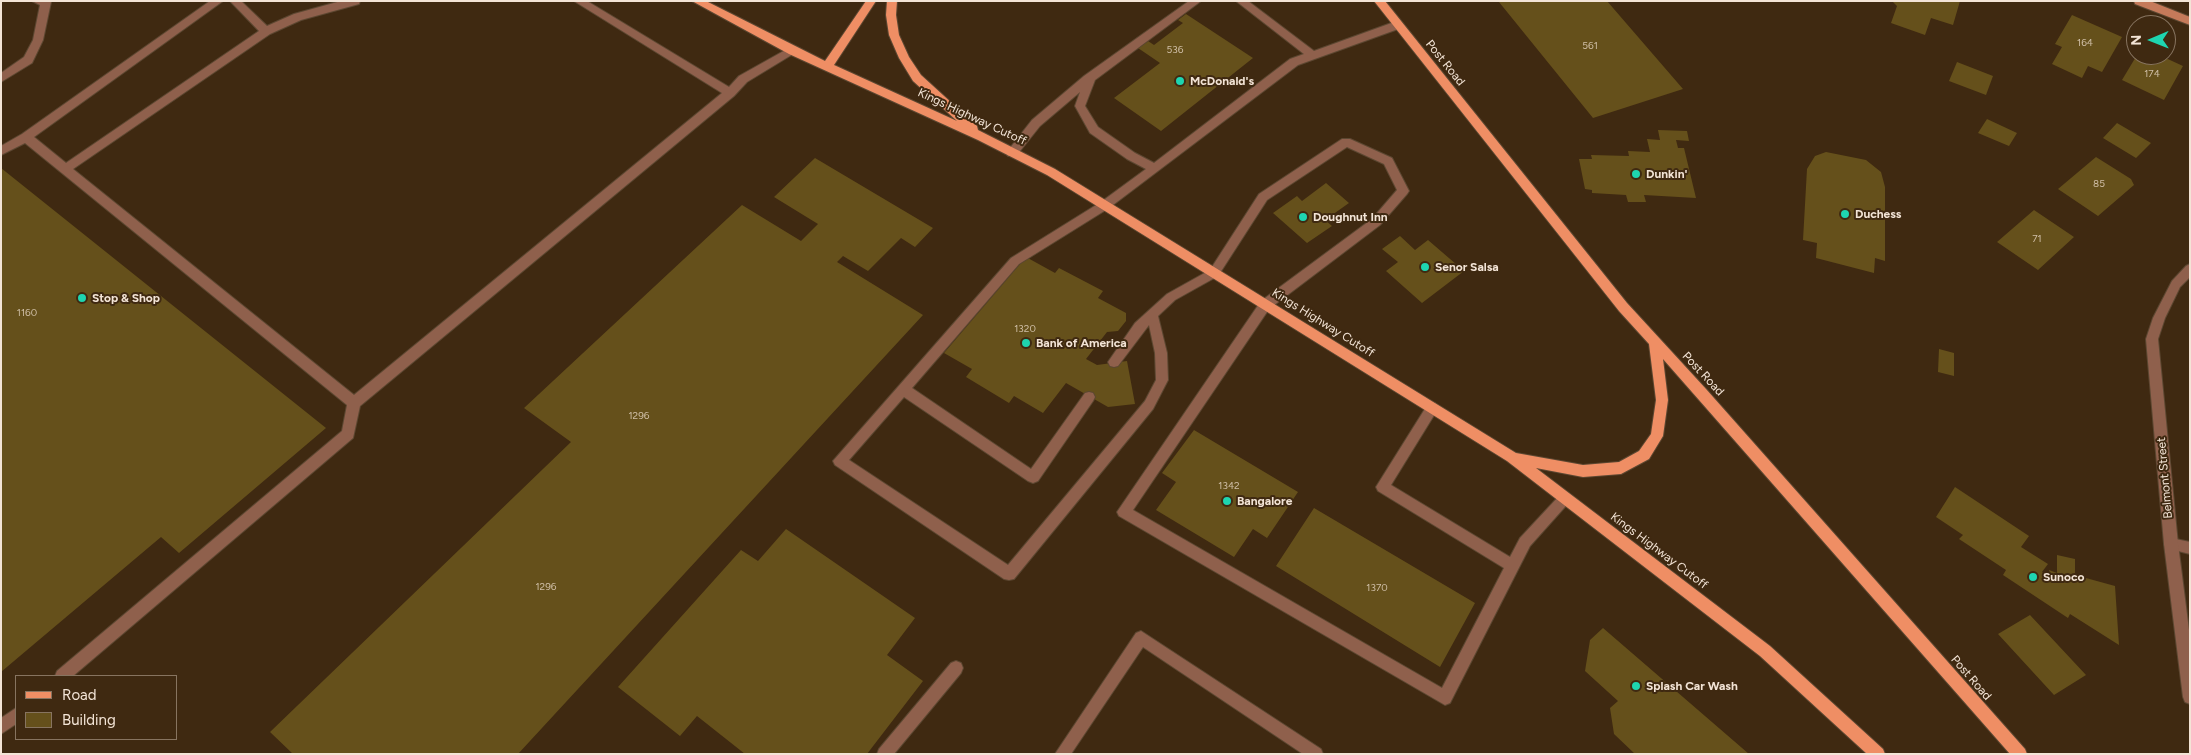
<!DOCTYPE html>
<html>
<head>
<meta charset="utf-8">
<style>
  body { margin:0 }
  #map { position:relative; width:2191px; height:755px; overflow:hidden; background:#3f2911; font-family:Figtree,sans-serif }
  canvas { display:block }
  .frame { position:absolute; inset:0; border:2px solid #f3e4d6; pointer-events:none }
  .legend { position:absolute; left:15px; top:675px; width:162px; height:65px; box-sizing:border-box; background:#3f2911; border:1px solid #877460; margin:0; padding:6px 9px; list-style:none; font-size:15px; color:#f3e4d6 }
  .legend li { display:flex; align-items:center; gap:10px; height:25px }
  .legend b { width:25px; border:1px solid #877460 }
  .north { position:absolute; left:2126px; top:15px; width:50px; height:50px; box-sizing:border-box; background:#3f2911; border:1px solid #877460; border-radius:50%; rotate:269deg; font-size:14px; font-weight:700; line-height:20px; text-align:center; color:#f3e4d6 }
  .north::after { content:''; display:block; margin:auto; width:18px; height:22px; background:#1ed5b0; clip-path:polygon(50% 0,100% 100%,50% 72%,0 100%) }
</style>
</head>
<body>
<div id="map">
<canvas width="2191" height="755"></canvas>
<div class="frame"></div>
<ul class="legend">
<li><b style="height:6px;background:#ef8e64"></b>Road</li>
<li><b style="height:14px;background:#65501b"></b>Building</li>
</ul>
<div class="north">N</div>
</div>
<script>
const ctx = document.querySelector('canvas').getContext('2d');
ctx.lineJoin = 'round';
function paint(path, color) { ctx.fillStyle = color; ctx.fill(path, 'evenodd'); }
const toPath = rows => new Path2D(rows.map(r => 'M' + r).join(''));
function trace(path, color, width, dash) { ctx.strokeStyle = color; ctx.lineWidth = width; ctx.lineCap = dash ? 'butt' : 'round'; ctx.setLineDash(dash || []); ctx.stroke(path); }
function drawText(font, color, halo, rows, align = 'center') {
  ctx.font = font + ' Figtree,sans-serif'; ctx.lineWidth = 4; ctx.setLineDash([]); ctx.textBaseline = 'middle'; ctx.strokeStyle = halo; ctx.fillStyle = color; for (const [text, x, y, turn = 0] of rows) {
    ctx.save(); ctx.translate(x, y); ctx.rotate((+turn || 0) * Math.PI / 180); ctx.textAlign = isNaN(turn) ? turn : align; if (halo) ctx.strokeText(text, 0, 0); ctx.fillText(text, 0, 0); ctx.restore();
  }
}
const building = toPath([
  [1503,1,1607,1,1683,89,1593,118,1499,2],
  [1892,1,1960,1,1953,25,1931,18,1925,35,1891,23,1897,6],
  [1186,14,1253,58,1161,131,1114,98,1160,63,1138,48,1148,41,1154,45,1183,23,1178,20],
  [2072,15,2122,37,2102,72,2088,66,2082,78,2052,64,2062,47,2055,44],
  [2137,55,2159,55,2183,66,2164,100,2122,80],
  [1957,62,1993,76,1986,95,1949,81],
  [1987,119,2017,133,2009,146,1978,133],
  [2117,123,2151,143,2136,158,2103,138],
  [1658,130,1687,131,1689,141,1676,140,1678,148,1684,148,1696,198,1644,195,1646,202,1628,202,1626,195,1592,193,1592,190,1585,189,1579,159,1592,159,1591,155,1629,156,1628,151,1650,152,1647,139,1660,140],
  [1826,152,1866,160,1881,172,1885,187,1885,261,1875,258,1874,273,1816,258,1817,243,1803,240,1807,169,1815,156],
  [2096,157,2131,179,2134,185,2098,216,2058,189],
  [815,158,933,228,915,247,901,238,868,271,843,256,837,262,923,315,518,754,293,754,270,732,571,442,524,408,742,205,801,241,818,224,774,197],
  [1,168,326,428,179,553,161,537,1,672],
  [1326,183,1349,203,1325,220,1332,226,1307,243,1273,213,1297,196,1302,201],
  [2034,210,2074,237,2038,270,1997,242],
  [1400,236,1415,250,1428,240,1464,271,1422,303,1386,271,1398,262,1382,249],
  [1026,257,1055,273,1059,268,1103,291,1098,298,1126,313,1126,321,1118,331,1107,332,1086,359,1097,365,1127,361,1135,404,1108,407,1066,383,1043,413,1014,396,1009,403,966,377,972,369,944,353],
  [1939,349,1954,353,1954,376,1938,372],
  [1194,430,1298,492,1267,538,1253,529,1234,557,1156,510,1176,482,1162,473],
  [1955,487,2029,536,2021,547,2048,564,2042,572,2050,578,2049,570,2057,573,2057,555,2075,559,2075,575,2115,586,2119,645,2070,614,2068,618,2003,575,2006,570,1959,539,1963,535,1936,517],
  [1314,508,1475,603,1440,667,1276,566],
  [786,529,915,618,887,655,923,681,867,754,745,754,697,716,680,736,618,687,741,550,758,561],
  [2030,615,2086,675,2054,695,1998,634],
  [1603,628,1749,754,1635,754,1614,734,1610,708,1618,701,1585,671,1590,640]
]);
const lane = toPath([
  [32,1,51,2,43,40,32,63,1,82,1,73,24,57,33,40,40,5,32,1],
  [210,1,223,1,34,137,66,163,259,31,230,1,241,1,267,26,294,14,341,1,360,1,359,4,301,20,270,34,73,169,354,395,722,93,574,1,587,1,729,87,739,76,789,48,797,48,798,51,747,82,734,96,360,406,353,438,73,676,55,676,57,671,342,431,347,405,25,143,1,155,1,146,22,134,210,1],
  [1189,1,1201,1,1095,80,1085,106,1098,127,1135,153,1154,163,1290,59,1304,54,1236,1,1248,1,1314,51,1397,21,1402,25,1401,28,1298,65,1109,208,1019,264,912,388,1031,469,1085,393,1089,392,1093,393,1095,397,1093,401,1038,481,1033,483,1028,481,904,397,849,460,1008,565,1145,401,1156,380,1155,353,1149,325,1118,366,1114,367,1110,366,1108,362,1135,323,1167,294,1210,270,1259,194,1342,139,1350,139,1392,158,1409,191,1407,194,1380,225,1269,309,1133,510,1442,688,1504,568,1378,491,1376,487,1428,404,1432,402,1436,404,1438,408,1436,412,1391,485,1510,557,1520,538,1560,495,1565,493,1570,495,1572,499,1530,546,1450,703,1445,705,1119,516,1117,512,1261,301,1372,219,1397,190,1384,164,1347,147,1267,200,1218,276,1175,300,1158,316,1167,353,1168,380,1153,409,1014,579,1009,580,1004,579,835,465,833,461,1011,258,1101,202,1146,169,1127,159,1090,133,1075,106,1080,92,1040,126,1016,156,1008,156,1006,153,1032,120,1084,76,1189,1],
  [2171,538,2190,542,2190,554,2166,548,2164,544,2166,540,2171,538],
  [1141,631,1321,749,1323,754,1303,754,1143,647,1071,754,1055,754,1136,633,1141,631],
  [956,661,961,663,963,668,961,673,894,754,877,754,879,749,951,663,956,661],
  [16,708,16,724,1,734,1,718,16,708]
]);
const street = toPath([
  [2190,264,2190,277,2180,287,2165,318,2158,339,2178,544,2190,638,2190,704,2185,702,2183,697,2164,544,2146,339,2153,318,2172,281,2186,266,2190,264]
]);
const secondary = toPath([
  [2134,1,2150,1,2190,17,2190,25,2135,4,2134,1]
]);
const primary = toPath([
  [692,1,706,1,825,61,866,1,876,1,834,65,957,121,913,81,899,58,889,35,886,15,887,1,897,1,896,15,899,35,909,57,921,75,977,126,978,130,1055,169,1516,453,1583,465,1619,462,1639,451,1651,434,1656,400,1649,344,1619,311,1374,1,1385,1,1627,303,1706,389,2025,749,2027,754,2010,754,1663,359,1668,400,1663,436,1649,459,1621,474,1583,477,1536,468,1770,646,1883,749,1885,754,1867,754,1760,656,1507,461,1047,175,978,140,789,54,692,1]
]);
const markers = [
  [1180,81,5,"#1ed5b0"],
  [1636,174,5,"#1ed5b0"],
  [1845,214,5,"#1ed5b0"],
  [1303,217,5,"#1ed5b0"],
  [1425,267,5,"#1ed5b0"],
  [82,298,5,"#1ed5b0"],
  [1026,343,5,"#1ed5b0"],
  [1227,501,5,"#1ed5b0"],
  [2033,577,5,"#1ed5b0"],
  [1636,686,5,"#1ed5b0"]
];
const numberNames = [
  ["164",2085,43],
  ["561",1590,46],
  ["536",1175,50],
  ["174",2152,74],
  ["85",2099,184],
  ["71",2037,239],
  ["1160",27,313],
  ["1320",1025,329],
  ["1296",639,416],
  ["1342",1229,486],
  ["1296",546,587],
  ["1370",1377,588]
];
const streetNames = [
  ["Post Road",1445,63,51],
  ["Kings Highway Cutoff",972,117,25],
  ["Kings Highway Cutoff",1323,323,32],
  ["Post Road",1703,374,47],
  ["Belmont Street",2165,478,-95],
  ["Kings Highway Cutoff",1659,551,37],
  ["Post Road",1971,678,49]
];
const poiNames = [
  ["McDonald's",1190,81],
  ["Dunkin'",1646,174],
  ["Duchess",1855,214],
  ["Doughnut Inn",1313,217],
  ["Senor Salsa",1435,267],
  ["Stop & Shop",92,298],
  ["Bank of America",1036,343],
  ["Bangalore",1237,501],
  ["Sunoco",2043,577],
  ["Splash Car Wash",1646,686]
];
paint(building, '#65501b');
trace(lane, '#5c4731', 2);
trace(street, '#5c4731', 2);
trace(secondary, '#5c4731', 2);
trace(primary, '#5c4731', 2);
paint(lane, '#8f604c');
paint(street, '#8f604c');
paint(secondary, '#c57a5a');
paint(primary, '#ef8e64');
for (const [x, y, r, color] of markers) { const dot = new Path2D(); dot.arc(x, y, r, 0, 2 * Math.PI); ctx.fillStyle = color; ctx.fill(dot); trace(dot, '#3f2911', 2); }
drawText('10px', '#d0bfa7', null, numberNames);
drawText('12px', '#f3e4d6', '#3f2911', streetNames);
drawText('bold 12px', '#f3e4d6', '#3f2911', poiNames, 'left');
</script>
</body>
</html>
